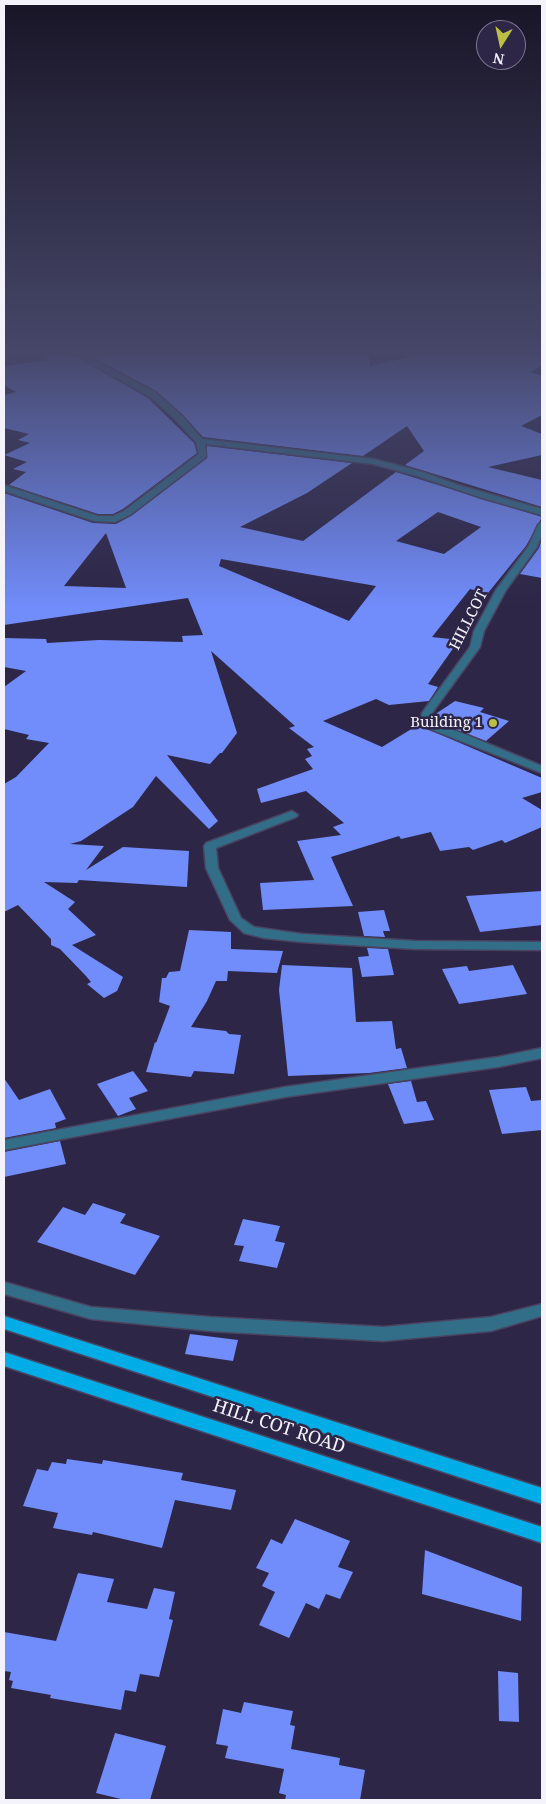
<!DOCTYPE html>
<html>
<head>
<meta charset="utf-8">
<style>
  body { margin:0 }
  #map { position:relative; width:546px; height:1804px; overflow:hidden; background:#2d2647; font-family:"Noto Serif",serif }
  canvas { display:block }
  .frame { position:absolute; inset:0; border:5px solid #f4f3fc; pointer-events:none }
  .north { position:absolute; left:476px; top:20px; width:50px; height:50px; box-sizing:border-box; background:#2d2647; border:1px solid #7d788f; border-radius:50%; rotate:190deg; font-size:14px; font-weight:700; line-height:20px; text-align:center; color:#f4f3fc }
  .north::after { content:''; display:block; margin:auto; width:18px; height:22px; background:#bbc044; clip-path:polygon(50% 0,100% 100%,50% 72%,0 100%) }
</style>
</head>
<body>
<div id="map">
<canvas width="546" height="1804"></canvas>
<div class="frame"></div>
<div class="north">N</div>
</div>
<script>
const ctx = document.querySelector('canvas').getContext('2d');
ctx.lineJoin = 'round';
function paint(path, color) { ctx.fillStyle = color; ctx.fill(path, 'evenodd'); }
const toPath = rows => new Path2D(rows.map(r => 'M' + r).join(''));
function trace(path, color, width, dash) { ctx.strokeStyle = color; ctx.lineWidth = width; ctx.lineCap = dash ? 'butt' : 'round'; ctx.setLineDash(dash || []); ctx.stroke(path); }
function drawText(font, color, halo, rows, align = 'center') {
  ctx.font = font + ' "Noto Serif",serif'; ctx.lineWidth = 5; ctx.setLineDash([]); ctx.textBaseline = 'middle'; ctx.strokeStyle = halo; ctx.fillStyle = color; for (const [text, x, y, turn = 0] of rows) {
    ctx.save(); ctx.translate(x, y); ctx.rotate((+turn || 0) * Math.PI / 180); ctx.textAlign = isNaN(turn) ? turn : align; if (halo) ctx.strokeText(text, 0, 0); ctx.fillText(text, 0, 0); ctx.restore();
  }
}
const building = toPath([
  [42,355,73,355,148,398,194,443,197,453,123,509,113,514,98,514,9,485,26,472,13,469,27,462,4,455,30,443,18,440,29,434,4,428,4,395,16,392,4,385,4,366,48,360],
  [89,355,369,355,370,366,406,358,407,355,542,355,542,365,530,372,542,376,542,415,521,426,542,434,542,455,488,467,542,480,542,507,405,465,424,451,407,426,363,456,203,437,182,414,156,391],
  [207,446,352,463,307,493,240,527,303,541,396,472,542,517,526,546,488,593,470,589,432,637,459,640,428,684,438,687,429,701,389,705,376,699,323,721,382,747,418,725,542,778,542,792,522,798,542,810,542,827,505,843,502,840,473,850,469,847,440,851,431,832,401,839,399,836,331,857,353,906,263,910,260,883,314,880,297,841,341,835,333,827,344,823,306,791,261,803,257,789,313,769,305,759,312,756,307,749,314,747,289,728,295,726,211,651,237,733,222,753,220,753,210,764,167,755,218,821,209,829,156,776,133,807,81,841,70,844,104,846,86,870,123,847,189,851,187,887,79,880,77,883,44,882,75,902,68,909,96,935,72,945,123,977,117,991,104,998,87,984,91,982,86,976,60,949,51,945,51,939,18,905,4,912,4,784,16,777,49,743,26,739,29,735,4,729,4,687,26,671,4,667,4,638,46,639,47,643,99,640,183,642,182,636,203,635,188,598,4,625,4,493,93,523,116,524,131,516,207,458],
  [438,512,481,527,444,554,396,541],
  [106,533,126,588,64,586],
  [221,559,376,586,349,621,219,566],
  [542,539,542,578,520,574,539,548],
  [455,701,484,708,480,712,509,721,486,741,433,722,434,715],
  [542,891,542,925,480,932,466,896],
  [384,910,390,931,383,931,385,937,364,936,358,912],
  [189,930,231,932,231,949,283,951,277,973,228,971,227,981,216,981,207,1001,191,1027,226,1031,229,1034,241,1035,234,1074,194,1071,191,1077,146,1072,155,1042,156,1043,170,1006,159,1002,162,978,166,978,169,972,180,971],
  [367,948,388,949,394,975,362,977,358,957,369,956],
  [282,965,352,968,356,1022,392,1021,396,1049,401,1048,407,1068,369,1073,288,1076,279,990],
  [513,965,527,994,459,1004,442,969,467,966,469,971],
  [133,1071,148,1091,129,1098,136,1109,118,1116,97,1084],
  [4,1078,19,1100,50,1089,66,1119,55,1123,56,1128,4,1138],
  [411,1081,417,1102,426,1101,434,1120,404,1124,388,1084],
  [526,1087,531,1101,542,1100,542,1130,502,1134,489,1090],
  [60,1141,66,1164,4,1177,4,1152],
  [93,1203,126,1214,120,1223,160,1236,135,1275,37,1242,63,1207,85,1215],
  [243,1219,280,1226,275,1241,285,1243,277,1268,239,1261,244,1246,234,1245],
  [190,1334,238,1340,233,1361,185,1354],
  [67,1459,102,1464,103,1460,183,1473,181,1480,236,1490,231,1510,175,1500,162,1548,93,1532,92,1535,53,1528,58,1513,23,1506,37,1469,48,1471,52,1462,66,1464],
  [295,1519,350,1541,338,1567,353,1572,340,1599,326,1594,319,1609,306,1603,289,1638,259,1625,275,1592,262,1586,269,1573,256,1568,271,1539,282,1544],
  [425,1550,522,1587,521,1621,422,1594],
  [78,1573,114,1579,107,1602,147,1609,154,1588,175,1592,169,1619,173,1620,159,1677,140,1674,136,1692,125,1690,121,1710,50,1698,51,1695,11,1688,13,1681,9,1680,11,1672,4,1671,4,1632,56,1641],
  [498,1671,518,1673,519,1722,499,1721],
  [244,1702,293,1711,290,1725,295,1726,291,1749,340,1758,339,1765,365,1770,360,1800,285,1800,286,1795,279,1793,284,1769,225,1758,228,1746,216,1744,223,1709,241,1713],
  [115,1733,166,1746,150,1800,125,1800,96,1793]
]);
const minor = toPath([
  [75,355,84,355,155,392,181,415,202,439,373,459,423,472,458,485,542,509,542,515,482,498,417,476,373,464,205,444,206,457,130,515,115,522,94,521,4,491,4,485,98,516,113,516,124,511,199,454,196,442,175,419,149,396,75,355],
  [542,522,542,534,537,547,506,590,484,631,480,647,432,713,431,723,462,733,542,766,542,773,420,725,422,713,470,647,474,631,496,590,528,547,538,525,542,522],
  [292,811,298,815,296,817,216,848,218,868,241,918,254,927,302,934,415,941,542,942,542,950,415,949,302,942,264,938,244,933,230,920,206,868,204,846,206,843,292,811],
  [542,1048,542,1058,498,1067,285,1097,4,1150,4,1140,285,1087,498,1057,542,1048],
  [4,1282,91,1307,210,1317,383,1327,491,1317,542,1304,542,1316,491,1331,383,1341,210,1331,91,1319,4,1294,4,1282]
]);
const major = toPath([
  [4,1316,542,1488,542,1504,4,1329,4,1316],
  [4,1352,542,1527,542,1543,4,1366,4,1352]
]);
const markers = [
  [493,723,5,"#bbc044"]
];
const streetNames = [
  ["HILLCOT",469,620,-63]
];
const poiNames = [
  ["Building 1",483,723]
];
const nearStreetnames = [
  ["HILL COT ROAD",279,1427,18]
];
paint(building, '#718cfb');
trace(minor, '#494360', 3);
trace(major, '#494360', 3);
paint(minor, '#336e89');
paint(major, '#00ade7');
const sky = ctx.createLinearGradient(0, 0, 0, 608);
sky.addColorStop(0, '#191527');
sky.addColorStop(0.58, '#464769');
sky.addColorStop(1, '#46476900');
ctx.fillStyle = sky;
ctx.fillRect(0, 0, 546, 608);
for (const [x, y, r, color] of markers) { const dot = new Path2D(); dot.arc(x, y, r, 0, 2 * Math.PI); ctx.fillStyle = color; ctx.fill(dot); trace(dot, '#2d2647', 2); }
drawText('15px', '#f4f3fc', '#2d2647', streetNames);
drawText('15px', '#f4f3fc', '#2d2647', poiNames, 'right');
drawText('18px', '#f4f3fc', '#2d2647', nearStreetnames);
</script>
</body>
</html>
